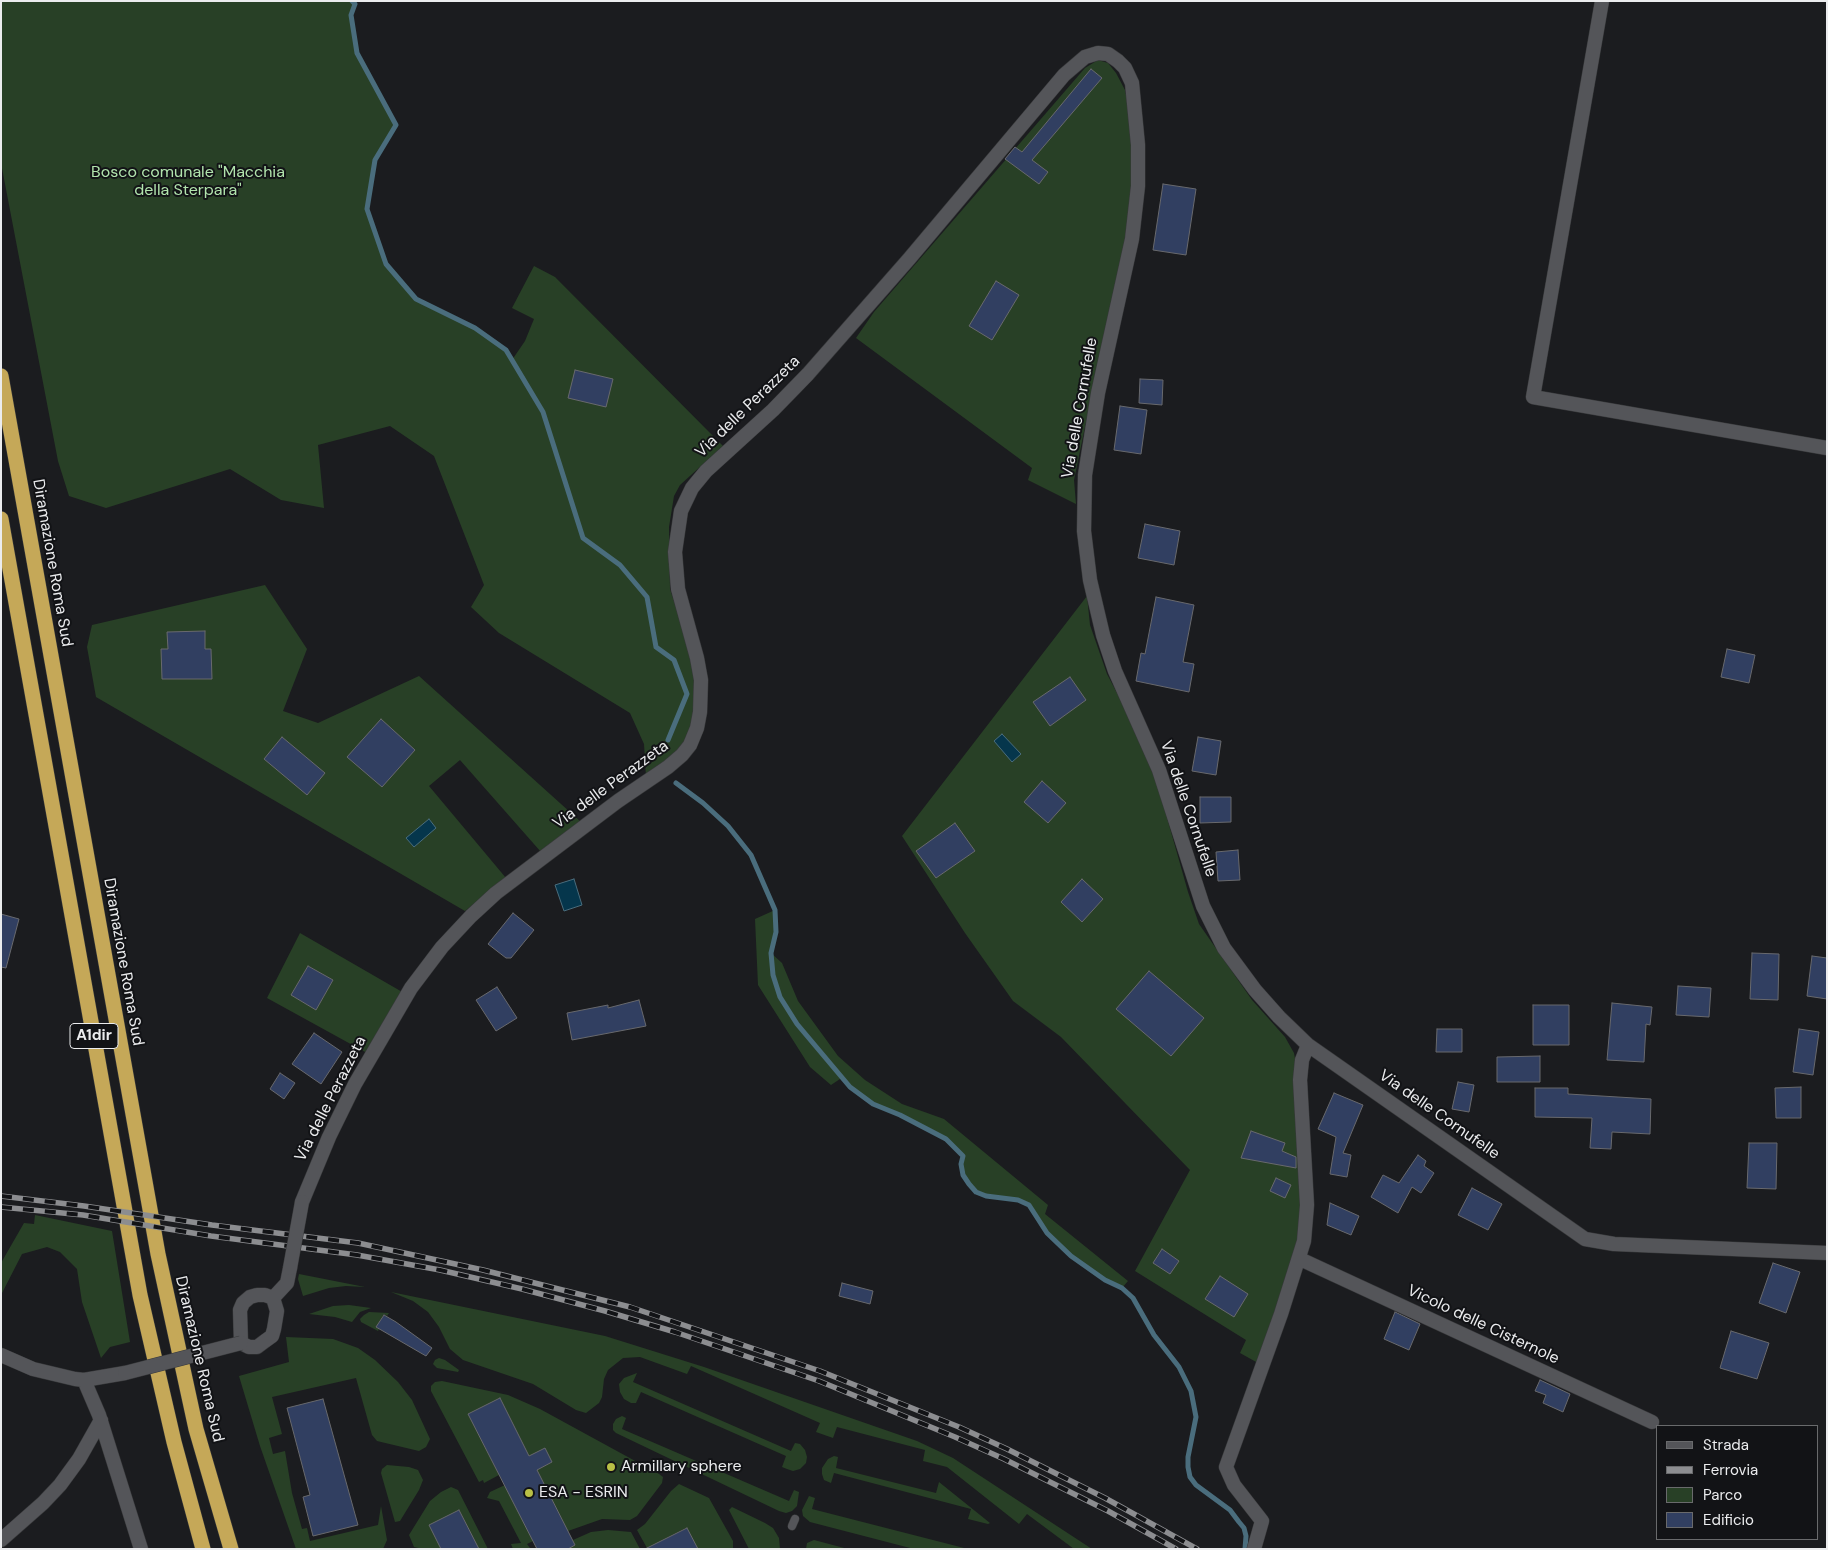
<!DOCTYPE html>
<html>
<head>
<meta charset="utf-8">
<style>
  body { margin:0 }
  #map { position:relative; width:1828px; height:1550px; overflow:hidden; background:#1b1c1f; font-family:"DM Sans",sans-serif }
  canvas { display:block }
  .frame { position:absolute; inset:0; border:2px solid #ebecee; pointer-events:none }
  .legend { position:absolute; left:1656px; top:1425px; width:162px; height:115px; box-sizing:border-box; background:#121316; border:1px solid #696a6c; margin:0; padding:6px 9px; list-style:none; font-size:15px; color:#ebecee }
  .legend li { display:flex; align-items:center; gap:10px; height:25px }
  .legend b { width:25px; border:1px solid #696a6c }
</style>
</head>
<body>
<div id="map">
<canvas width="1828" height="1550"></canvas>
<div class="frame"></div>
<ul class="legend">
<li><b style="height:6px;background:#545559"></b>Strada</li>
<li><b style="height:6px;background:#8c8d90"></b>Ferrovia</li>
<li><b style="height:14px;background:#284026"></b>Parco</li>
<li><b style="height:14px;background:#313f61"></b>Edificio</li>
</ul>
</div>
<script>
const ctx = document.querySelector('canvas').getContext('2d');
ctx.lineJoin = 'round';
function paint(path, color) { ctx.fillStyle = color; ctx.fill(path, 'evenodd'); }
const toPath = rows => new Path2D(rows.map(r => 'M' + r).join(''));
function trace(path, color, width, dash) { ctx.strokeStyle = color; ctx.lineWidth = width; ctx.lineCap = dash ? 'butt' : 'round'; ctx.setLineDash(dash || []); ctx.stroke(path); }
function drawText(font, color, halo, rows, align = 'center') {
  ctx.font = font + ' "DM Sans",sans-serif'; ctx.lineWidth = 4; ctx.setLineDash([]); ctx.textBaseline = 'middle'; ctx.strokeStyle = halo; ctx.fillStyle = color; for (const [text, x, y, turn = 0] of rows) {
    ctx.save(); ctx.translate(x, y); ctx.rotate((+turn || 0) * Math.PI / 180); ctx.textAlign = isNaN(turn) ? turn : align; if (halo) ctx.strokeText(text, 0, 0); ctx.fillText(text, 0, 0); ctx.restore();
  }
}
const green = toPath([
  [1,1,352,1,355,4,351,15,357,53,396,125,375,160,367,209,386,264,416,299,475,328,506,350,512,360,525,341,534,319,512,308,534,266,555,277,723,446,680,485,674,496,669,527,670,589,698,676,692,727,681,750,646,777,644,744,630,713,499,633,471,607,484,585,434,456,390,426,318,445,324,508,281,500,230,469,106,508,69,496,58,461,1,163],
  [1098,60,1108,63,1116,73,1125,90,1132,121,1137,209,1101,350,1074,480,1076,504,1028,480,1032,468,856,338,874,312,1085,68],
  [265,585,307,649,283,711,318,723,419,676,581,822,541,852,460,760,429,786,506,878,465,911,96,697,87,647,92,625],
  [1087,596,1090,625,1107,674,1136,729,1153,768,1188,892,1199,924,1252,1000,1285,1037,1294,1053,1299,1081,1304,1229,1258,1363,1240,1353,1246,1340,1135,1271,1190,1170,1061,1037,1013,1001,965,933,902,836],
  [775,910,776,932,771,953,782,963,798,1001,838,1056,865,1080,902,1104,944,1119,1048,1205,1045,1214,1128,1281,1122,1288,1105,1280,1071,1256,1047,1233,1029,1205,1018,1200,986,1196,976,1192,969,1184,963,1175,961,1164,963,1156,946,1139,900,1115,873,1104,850,1087,843,1077,831,1085,810,1067,758,985,755,919],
  [300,933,404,993,367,1053,267,998],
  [308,966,333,980,316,1009,291,995],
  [35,1215,112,1231,130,1342,110,1347,101,1358,82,1302,77,1269,60,1252,47,1247,22,1254,1,1295,1,1263,24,1223,34,1224],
  [299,1274,365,1287,346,1286,329,1288,303,1296,298,1279],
  [391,1292,605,1336,704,1367,917,1441,953,1458,1092,1549,1074,1549,1027,1514,1019,1524,947,1467,923,1461,925,1450,837,1427,833,1438,816,1432,820,1423,691,1366,687,1374,640,1357,623,1358,608,1370,604,1379,602,1397,599,1403,586,1413,576,1410,533,1384,463,1360,450,1349,439,1327,428,1312,413,1301],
  [349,1305,371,1308,360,1312,352,1322,335,1317,309,1314,333,1306],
  [369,1312,389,1313,387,1316,384,1314,376,1327,379,1329,378,1331,361,1322,360,1319,364,1315],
  [286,1337,333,1339,358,1348,375,1360,398,1382,412,1400,430,1439,426,1447,419,1451,377,1441,372,1435,356,1378,272,1397,282,1434,269,1438,273,1454,285,1451,292,1493,302,1529,307,1528,310,1541,378,1525,381,1506,387,1540,383,1549,296,1549,260,1446,239,1376,289,1362],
  [439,1358,445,1360,459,1370,458,1372,437,1368,433,1364,435,1360],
  [637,1373,633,1382,791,1451,795,1443,800,1444,805,1450,807,1457,806,1463,800,1469,793,1471,787,1469,782,1467,786,1456,641,1392,636,1403,631,1403,624,1399,620,1392,619,1384,624,1378],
  [442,1381,508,1395,540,1409,659,1474,663,1477,662,1483,637,1516,630,1520,602,1519,568,1531,537,1470,552,1462,545,1448,529,1456,500,1398,468,1414,499,1475,484,1483,483,1480,479,1482,431,1391,431,1386,435,1382],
  [622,1416,626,1418,622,1429,789,1501,794,1490,799,1492,797,1506,792,1511,786,1513,779,1511,616,1433,613,1430,613,1424,616,1419],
  [834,1456,838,1457,836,1468,936,1493,939,1482,990,1523,988,1524,968,1519,971,1509,834,1473,831,1483,824,1480,822,1474,822,1468,828,1459],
  [387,1465,409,1467,418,1470,423,1480,419,1490,400,1521,395,1522,381,1473,382,1469],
  [679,1484,709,1498,733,1541,733,1549,698,1549,686,1528,647,1548,637,1530,645,1524,671,1491],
  [505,1485,533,1541,527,1544,530,1548,513,1549,511,1544,521,1543,499,1501,487,1498,490,1492],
  [451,1487,458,1490,488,1549,479,1549,459,1510,430,1525,441,1549,423,1549,414,1547,409,1535,430,1501,441,1492],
  [809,1496,815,1498,812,1509,968,1549,914,1549,810,1522,803,1516,802,1510],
  [732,1507,765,1523,773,1528,779,1538,780,1549,749,1549,729,1510],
  [608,1530,631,1532,640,1549,568,1549,575,1545,573,1540,591,1532],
  [814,1540,848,1549,806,1549,807,1543]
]);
const water = toPath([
  [1002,734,1021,754,1012,762,994,741,1002,734],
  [429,819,436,828,414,847,406,838,429,819],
  [574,879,582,905,564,911,555,885,574,879]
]);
const stream = toPath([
  [352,1,355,4,351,15,357,53,396,125,375,160,367,209,386,264,416,299,475,328,506,350,543,412,583,538,620,565,647,597,656,647,674,660,687,694,668,740],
  [676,783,703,803,728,826,751,855,775,910,776,932,771,953,773,975,780,997,797,1024,850,1087,873,1104,900,1115,946,1139,963,1156,961,1164,963,1175,969,1184,976,1192,986,1196,1018,1200,1029,1205,1047,1233,1071,1256,1105,1280,1122,1288,1133,1298,1154,1335,1179,1367,1191,1391,1196,1417,1188,1457,1188,1467,1190,1477,1196,1485,1230,1510,1239,1522,1244,1528,1246,1536,1245,1549]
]);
const building = toPath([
  [1091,69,1102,78,1032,160,1048,172,1039,184,1005,159,1015,147,1022,152,1091,69],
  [1163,184,1196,189,1186,255,1153,250,1163,184],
  [996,281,1019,295,992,340,969,326,996,281],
  [575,370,613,379,606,407,568,398,575,370],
  [1140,379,1163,380,1162,405,1139,403,1140,379],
  [1120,406,1147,410,1141,454,1114,450,1120,406],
  [1145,524,1180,531,1174,565,1138,558,1145,524],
  [1156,597,1194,605,1183,662,1194,664,1189,692,1136,681,1141,653,1145,654,1156,597],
  [205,631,205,649,211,649,212,679,162,679,161,649,168,649,167,632,205,631],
  [1727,649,1755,655,1749,683,1721,677,1727,649],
  [1070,677,1086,700,1050,726,1033,702,1070,677],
  [381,719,415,750,382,787,347,757,381,719],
  [282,737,325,773,307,795,264,759,282,737],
  [1198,737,1221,741,1216,775,1192,771,1198,737],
  [1042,781,1066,803,1048,823,1024,802,1042,781],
  [1200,797,1231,797,1231,822,1200,823,1200,797],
  [955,823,975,851,936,878,916,851,955,823],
  [1238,850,1240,880,1218,881,1216,852,1238,850],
  [1082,879,1103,899,1082,922,1061,902,1082,879],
  [513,913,534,930,511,958,506,958,488,944,513,913],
  [1,914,19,919,6,968,1,967,1,914],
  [1752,953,1779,954,1778,1000,1750,999,1752,953],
  [1812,956,1827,958,1827,999,1807,996,1812,956],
  [308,966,333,980,316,1010,291,995,308,966],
  [1149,971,1204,1018,1171,1056,1116,1009,1149,971],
  [1678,986,1711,988,1709,1017,1676,1015,1678,986],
  [497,987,517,1018,496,1031,476,1000,497,987],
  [639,1000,646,1026,572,1040,567,1013,608,1005,608,1008,639,1000],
  [1612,1003,1652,1007,1650,1025,1646,1024,1644,1062,1607,1060,1612,1003],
  [1533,1005,1569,1005,1569,1045,1533,1045,1533,1005],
  [1437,1029,1462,1029,1462,1052,1436,1052,1437,1029],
  [1799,1029,1819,1032,1813,1075,1793,1072,1799,1029],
  [314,1033,342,1052,321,1084,292,1064,314,1033],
  [1540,1056,1540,1082,1497,1082,1497,1057,1540,1056],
  [280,1073,295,1083,284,1099,270,1089,280,1073],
  [1458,1082,1474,1085,1469,1112,1452,1109,1458,1082],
  [1801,1087,1801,1118,1776,1118,1775,1088,1801,1087],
  [1535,1088,1568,1088,1568,1094,1651,1099,1650,1134,1612,1132,1611,1149,1590,1148,1592,1118,1535,1117,1535,1088],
  [1334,1093,1363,1105,1343,1153,1351,1155,1347,1177,1330,1174,1336,1137,1318,1129,1334,1093],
  [1251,1131,1285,1143,1282,1151,1296,1157,1296,1168,1241,1158,1251,1131],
  [1749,1143,1777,1143,1776,1189,1747,1188,1749,1143],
  [1418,1155,1426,1161,1424,1166,1434,1173,1421,1193,1412,1187,1398,1213,1371,1197,1383,1175,1399,1183,1418,1155],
  [1276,1178,1291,1185,1285,1198,1270,1191,1276,1178],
  [1472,1188,1502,1204,1488,1230,1458,1215,1472,1188],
  [1330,1203,1359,1216,1351,1235,1327,1225,1330,1203],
  [1162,1249,1179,1261,1170,1274,1153,1263,1162,1249],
  [1773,1263,1800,1272,1786,1313,1759,1303,1773,1263],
  [1220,1276,1248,1294,1234,1317,1205,1299,1220,1276],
  [842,1283,873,1291,870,1304,839,1296,842,1283],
  [1395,1312,1420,1324,1409,1350,1384,1339,1395,1312],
  [384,1315,396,1322,432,1348,426,1356,376,1327,384,1315],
  [1731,1331,1769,1343,1757,1379,1720,1368,1731,1331],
  [1540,1380,1570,1394,1563,1412,1543,1403,1546,1395,1535,1391,1540,1380],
  [500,1398,529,1456,545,1448,552,1462,537,1470,575,1545,568,1549,537,1549,468,1414,500,1398],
  [323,1399,358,1525,313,1536,303,1497,310,1495,287,1408,323,1399],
  [459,1510,479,1549,441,1549,429,1525,459,1510],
  [687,1528,698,1549,645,1549,687,1528]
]);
const service = toPath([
  [792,1526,795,1519]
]);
const minor = toPath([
  [1602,1,1533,397,1827,448],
  [302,1202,329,1137,355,1084,411,988,442,947,471,916,496,893,618,801,668,767,682,755,690,745,697,728,700,712,701,680,697,658,678,589,675,552,681,511,692,488,706,471,773,410,808,374,909,259,1064,75,1085,57,1098,53,1108,54,1118,61,1125,68,1132,83,1138,145,1138,186,1132,239,1098,393,1085,475,1084,531,1090,580,1103,635,1115,671,1159,770,1203,906,1224,948,1255,990,1279,1017,1308,1045,1585,1239,1614,1244,1827,1253],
  [1300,1259,1652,1422],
  [257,1295,265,1295,273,1298,277,1311,274,1329,272,1336,265,1341,257,1347,249,1347,241,1343,240,1310,243,1303,250,1297,257,1295],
  [273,1298,287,1283,290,1268],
  [1,1355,33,1369,75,1379,84,1380,125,1373],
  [84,1380,99,1415,141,1549],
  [1,1540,43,1503,60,1485,79,1459,101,1420],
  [1254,1549,1262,1521,1234,1485,1226,1467,1281,1314,1304,1241,1307,1205,1300,1080,1302,1060,1308,1045]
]);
const motorway = toPath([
  [1,376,158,1254,196,1429,231,1549],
  [1,519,140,1295,174,1442,203,1549]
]);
const rail = toPath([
  [1,1196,84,1206,212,1225,358,1243,483,1270,630,1307,820,1371,959,1427,1007,1449,1105,1498,1197,1549],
  [1,1207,83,1215,211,1236,357,1255,440,1270,522,1289,605,1311,675,1332,819,1381,955,1437,1004,1459,1108,1511,1176,1549]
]);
const minorBridge = toPath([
  [290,1268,302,1202],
  [125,1373,241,1343]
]);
const markers = [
  [611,1467,5,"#b9c046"],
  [529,1493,5,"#b9c046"]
];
const shields = [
  [94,1036,48]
];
const shieldNames = [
  ["A1dir",94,1036]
];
const parkNames = [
  ["Bosco comunale \"Macchia",188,173],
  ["della Sterpara\"",188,191]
];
const streetNames = [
  ["Via delle Perazzeta",748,407,-44],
  ["Via delle Cornufelle",1080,408,-80],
  ["Diramazione Roma Sud",52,563,80],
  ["Via delle Perazzeta",611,785,-36],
  ["Via delle Cornufelle",1188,809,71],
  ["Diramazione Roma Sud",123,962,80],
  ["Via delle Perazzeta",331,1099,-63],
  ["Via delle Cornufelle",1439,1115,35],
  ["Vicolo delle Cisternole",1483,1325,25],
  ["Diramazione Roma Sud",199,1359,77]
];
const poiNames = [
  ["Armillary sphere",621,1467],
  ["ESA - ESRIN",539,1493]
];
paint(green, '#284026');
paint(water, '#05364c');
trace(water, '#4a6d7d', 1);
trace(stream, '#4a6d7d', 5);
paint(building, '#313f61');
trace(building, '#68696d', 1);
trace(service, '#38393b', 9);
trace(minor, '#38393b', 15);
trace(motorway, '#38393b', 16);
trace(service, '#545559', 8);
trace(minor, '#545559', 14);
trace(motorway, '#c5a858', 15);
trace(rail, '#8c8d90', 5.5);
trace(rail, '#121316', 4, [11]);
trace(minorBridge, '#38393b', 15, []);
trace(minorBridge, '#545559', 14);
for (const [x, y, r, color] of markers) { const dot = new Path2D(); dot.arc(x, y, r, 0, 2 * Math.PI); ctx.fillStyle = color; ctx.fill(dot); trace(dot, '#121316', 2); }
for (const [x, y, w] of shields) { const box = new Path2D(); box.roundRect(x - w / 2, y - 12.5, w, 25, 4); ctx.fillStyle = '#121316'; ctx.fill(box); trace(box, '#ebecee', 1); }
drawText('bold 15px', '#ebecee', null, shieldNames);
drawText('16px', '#b1e4ad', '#121316', parkNames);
drawText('16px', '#ebecee', '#121316', streetNames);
drawText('16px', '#ebecee', '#121316', poiNames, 'left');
</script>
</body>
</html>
